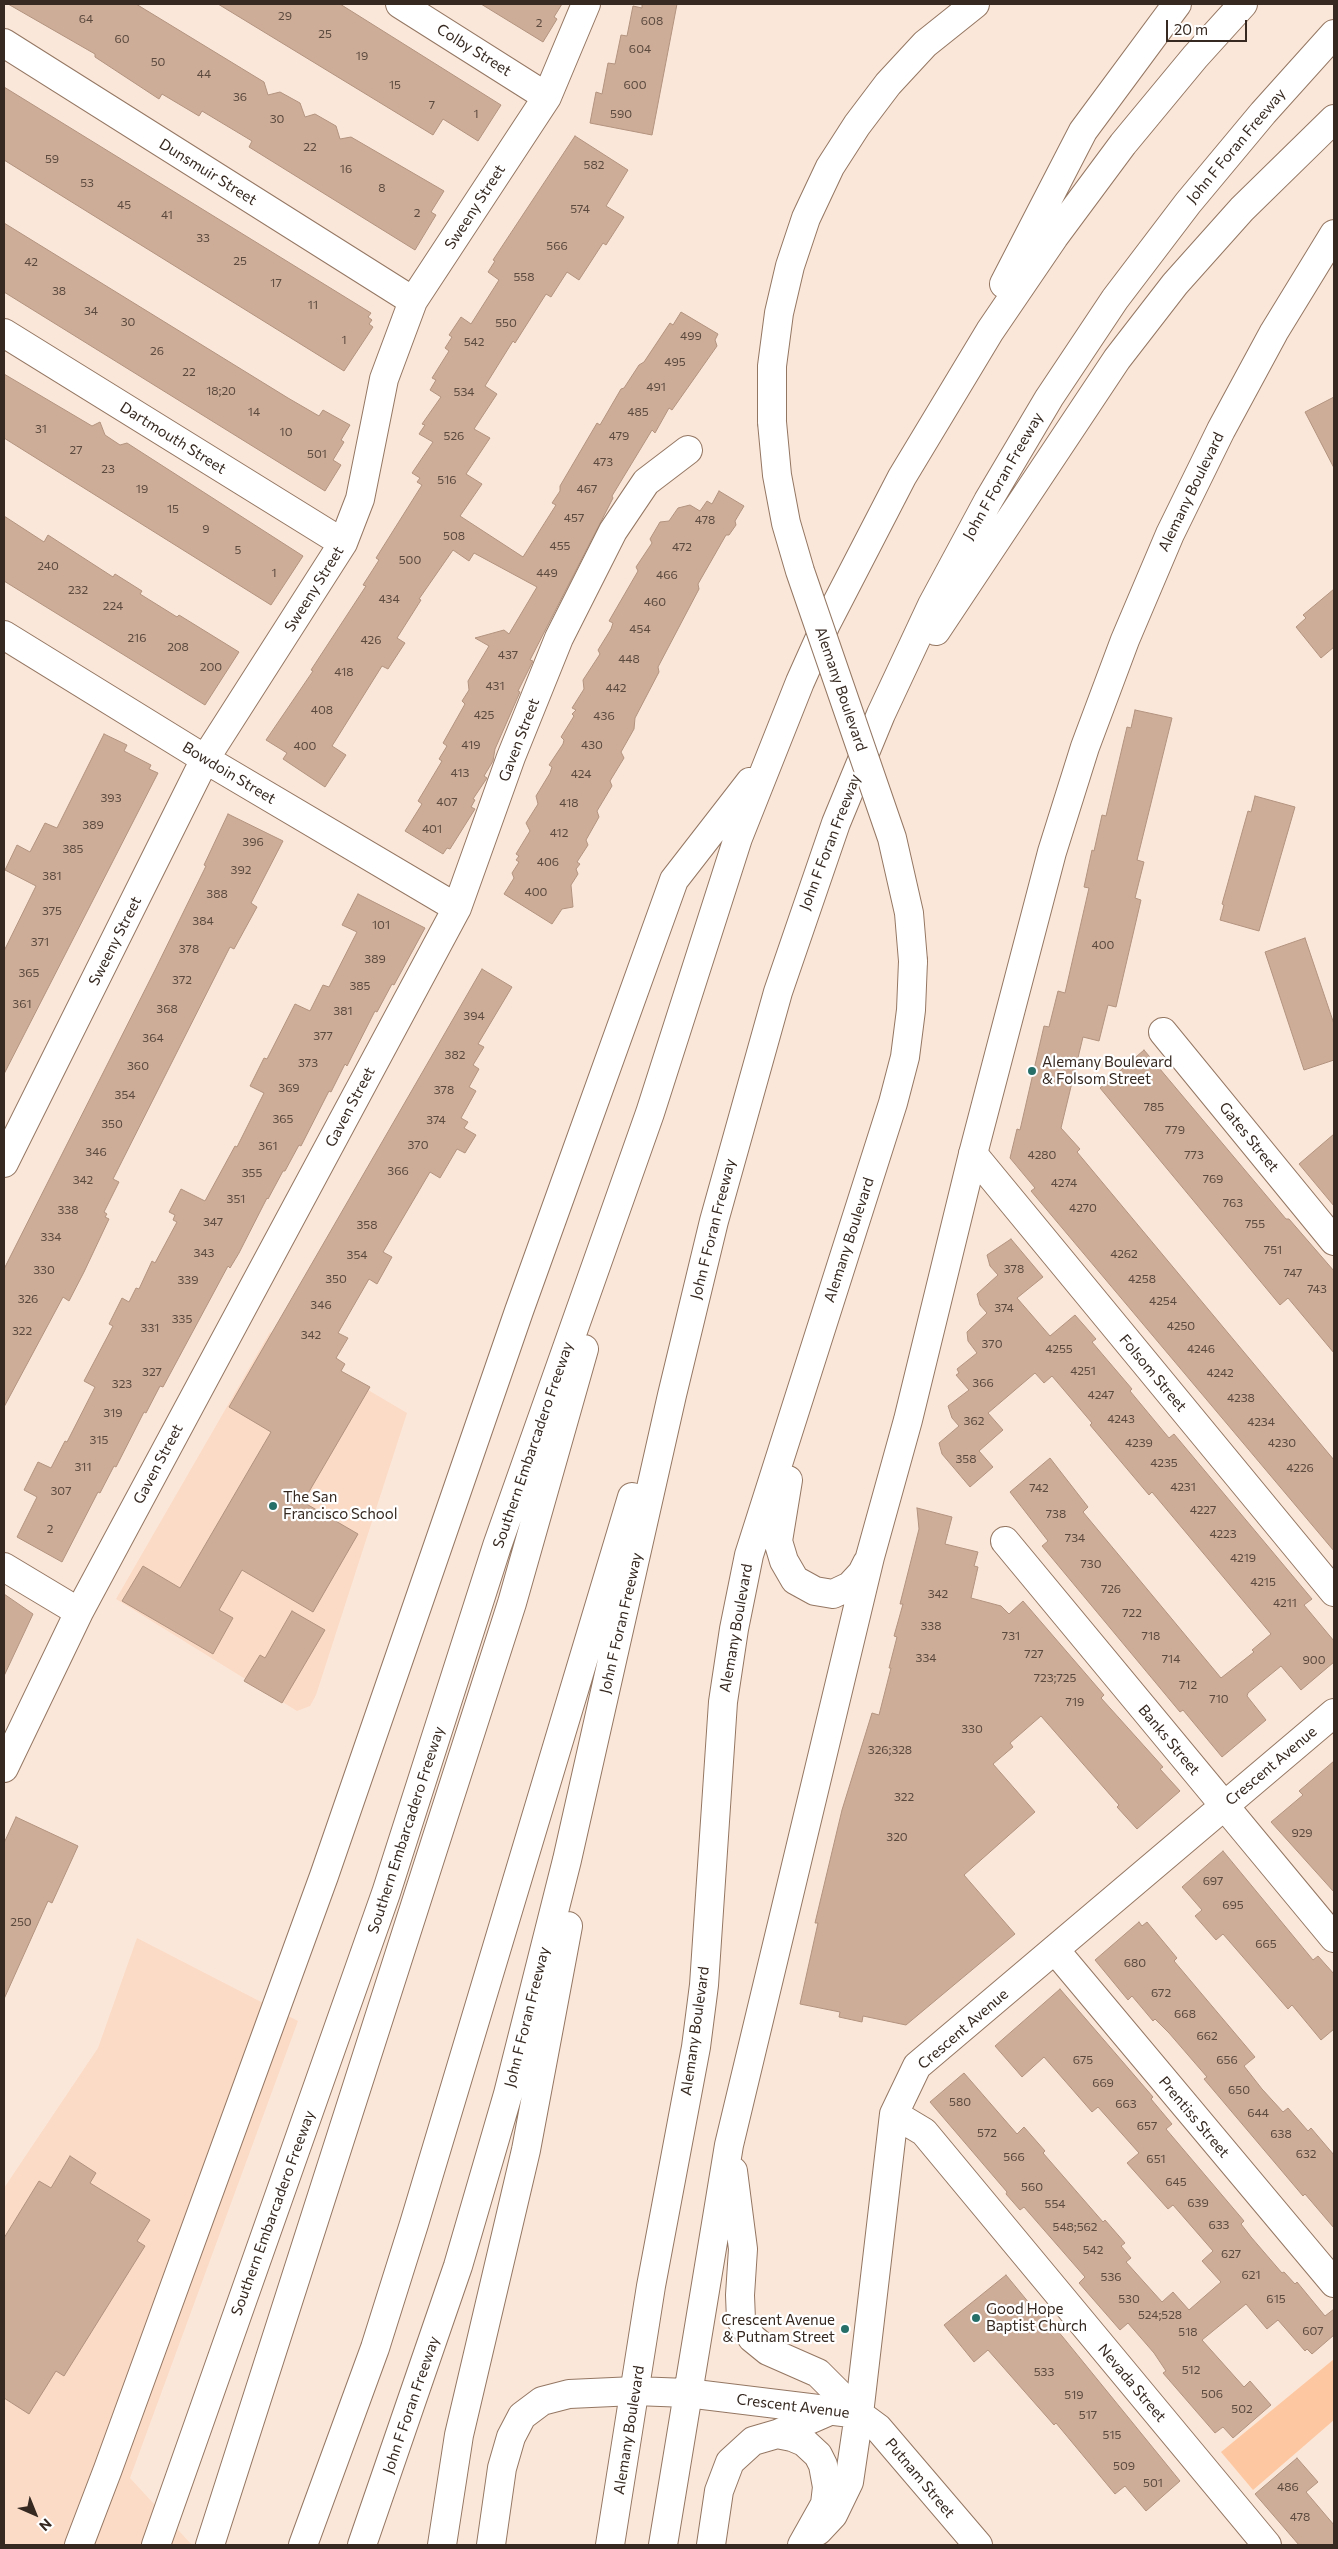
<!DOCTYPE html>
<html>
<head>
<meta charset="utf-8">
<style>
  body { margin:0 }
  #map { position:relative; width:1338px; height:2549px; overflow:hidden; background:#fbe7d9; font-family:Commissioner,sans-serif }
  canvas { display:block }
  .frame { position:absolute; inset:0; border:5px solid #362921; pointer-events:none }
  .north { position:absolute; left:10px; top:2489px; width:50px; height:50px; -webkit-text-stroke:4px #fff; paint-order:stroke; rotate:136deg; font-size:14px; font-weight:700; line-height:20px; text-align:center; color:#362921 }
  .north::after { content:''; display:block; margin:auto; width:18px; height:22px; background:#362921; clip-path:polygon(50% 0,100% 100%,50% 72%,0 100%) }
  .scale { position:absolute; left:1166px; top:20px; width:81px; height:22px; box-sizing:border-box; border:2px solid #362921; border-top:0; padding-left:6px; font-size:15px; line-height:18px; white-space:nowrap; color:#362921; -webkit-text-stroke:4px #fff; paint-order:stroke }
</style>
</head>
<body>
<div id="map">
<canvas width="1338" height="2549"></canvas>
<div class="frame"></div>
<div class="north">N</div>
<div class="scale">20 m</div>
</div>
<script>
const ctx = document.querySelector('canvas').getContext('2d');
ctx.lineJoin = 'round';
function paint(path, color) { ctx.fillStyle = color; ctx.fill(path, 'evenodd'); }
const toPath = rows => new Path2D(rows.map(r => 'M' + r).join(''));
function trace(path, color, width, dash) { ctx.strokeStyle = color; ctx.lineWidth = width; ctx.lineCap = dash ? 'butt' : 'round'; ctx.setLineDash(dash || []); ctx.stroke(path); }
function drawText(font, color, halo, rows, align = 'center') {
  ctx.font = font + ' Commissioner,sans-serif'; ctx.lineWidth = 4.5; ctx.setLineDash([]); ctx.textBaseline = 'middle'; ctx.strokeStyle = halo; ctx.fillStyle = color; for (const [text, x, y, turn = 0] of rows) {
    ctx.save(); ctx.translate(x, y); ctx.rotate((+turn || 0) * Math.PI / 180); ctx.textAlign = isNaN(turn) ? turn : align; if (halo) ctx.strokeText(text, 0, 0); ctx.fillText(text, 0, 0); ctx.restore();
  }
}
const built = toPath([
  [270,1332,407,1413,316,1695,310,1706,297,1711,116,1599],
  [137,1938,298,2021,130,2478,192,2545,4,2545,4,2188,98,2048]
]);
const green = toPath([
  [1334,2359,1334,2420,1253,2490,1221,2452]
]);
const building = toPath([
  [8,4,136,4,264,82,268,95,280,92,300,103,305,117,315,114,336,126,340,139,351,137,444,191,431,212,436,215,415,250,249,147,252,141,202,111,199,116,162,94,159,99,95,57,95,54,8,4],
  [218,4,340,4,501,105,478,141,443,119,433,135,218,4],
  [481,4,562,4,554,17,557,19,543,42,481,4],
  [642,4,677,4,652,135,590,123,596,92,602,94,608,63,615,64,621,35,627,36,633,6,642,8,642,4],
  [4,87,371,313,368,317,372,320,369,324,373,327,344,371,4,160,4,87],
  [575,136,628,170,606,206,624,217,606,245,603,243,579,280,567,272,551,297,546,294,515,343,513,341,485,386,497,394,474,429,490,438,466,474,482,484,460,516,523,557,556,505,552,503,560,491,560,486,597,423,600,425,621,389,624,388,639,365,644,362,670,323,673,325,681,312,718,334,715,340,717,346,672,410,669,408,655,433,652,430,612,496,613,498,530,660,533,661,518,691,520,692,495,749,493,761,484,776,487,778,473,799,475,800,471,807,475,809,450,849,447,848,443,854,405,831,422,804,418,801,442,761,439,759,447,746,443,743,465,704,462,701,469,690,468,681,489,646,475,638,504,630,509,634,537,587,474,553,469,561,453,550,419,599,421,600,397,638,405,643,388,669,382,666,332,746,346,755,325,787,283,759,287,753,266,740,313,671,311,670,366,586,363,585,379,560,376,558,422,485,417,482,420,478,412,473,433,442,419,434,425,425,422,424,441,397,430,390,436,380,432,378,449,351,445,348,452,337,449,335,461,317,471,324,499,280,488,272,495,261,493,260,575,136],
  [4,223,288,398,319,416,323,410,350,425,341,440,344,442,333,460,341,465,325,491,4,292,4,223],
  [4,374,92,426,100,422,105,435,120,445,127,443,303,556,271,605,4,438,4,374],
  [1334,397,1334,468,1305,412,1334,397],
  [719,491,744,506,735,521,736,525,729,535,726,535,698,584,699,589,658,667,659,672,635,718,634,729,621,752,624,758,610,781,612,786,597,811,599,817,586,840,588,845,577,862,580,864,576,869,578,874,571,885,573,907,562,909,552,924,504,894,514,878,512,873,519,862,516,860,519,856,516,854,530,831,526,823,538,804,536,796,550,773,552,767,549,765,563,744,564,740,561,737,574,716,572,714,576,710,572,708,584,689,583,680,600,654,598,650,611,629,613,623,609,621,638,571,636,567,652,543,650,539,660,522,669,521,678,508,690,505,700,511,707,501,712,504,719,491],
  [4,516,44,542,48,535,113,577,115,574,142,591,140,594,177,617,179,615,239,652,205,705,4,581,4,516],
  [1334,589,1334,647,1321,658,1296,627,1306,618,1303,615,1334,589],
  [1135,710,1172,718,1137,860,1144,862,1135,898,1141,900,1116,1007,1108,1005,1099,1041,1083,1037,1061,1128,1080,1149,1077,1152,1334,1460,1334,1551,1031,1191,1035,1188,1010,1158,1017,1129,1020,1130,1044,1026,1049,1027,1058,991,1065,993,1089,888,1084,887,1092,850,1094,851,1102,815,1106,816,1127,727,1131,728,1135,710],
  [104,734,127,745,124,751,151,765,149,769,158,773,4,1074,4,951,36,886,5,870,17,845,30,852,45,823,57,828,104,734],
  [1255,796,1295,807,1259,931,1220,920,1224,905,1222,904,1248,811,1251,812,1255,796],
  [228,814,283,841,251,903,257,907,234,949,230,947,113,1179,119,1182,104,1212,107,1214,105,1217,109,1219,84,1272,69,1301,63,1297,4,1407,4,1269,155,970,206,866,204,865,228,814],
  [358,894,425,928,394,985,392,984,377,1012,375,1011,347,1066,345,1064,331,1092,329,1091,301,1146,299,1145,285,1171,283,1171,268,1199,267,1198,239,1253,230,1268,228,1266,163,1387,160,1386,146,1413,144,1412,116,1467,114,1466,100,1493,98,1492,62,1562,17,1537,37,1497,24,1490,38,1462,51,1468,65,1441,67,1442,95,1387,84,1381,113,1326,109,1324,122,1298,129,1302,136,1288,139,1289,152,1261,155,1263,177,1222,173,1220,175,1215,169,1212,181,1189,205,1201,235,1146,237,1147,264,1093,250,1086,264,1058,267,1059,295,1004,310,1011,323,985,329,987,357,932,342,925,358,894],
  [1305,938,1334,1024,1334,1060,1304,1070,1265,952,1305,938],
  [482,969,512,987,478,1044,484,1047,473,1065,479,1069,469,1087,476,1091,461,1118,468,1122,464,1128,476,1135,465,1153,457,1149,440,1178,430,1172,383,1252,392,1257,377,1284,369,1279,338,1333,348,1338,336,1358,345,1364,341,1371,370,1387,303,1502,358,1534,313,1612,242,1570,219,1610,233,1618,213,1654,122,1601,143,1566,180,1588,271,1432,229,1407,482,969],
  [1144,1050,1286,1219,1289,1219,1334,1271,1334,1353,1288,1298,1280,1305,1100,1088,1144,1050],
  [1334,1134,1334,1206,1299,1164,1334,1134],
  [1011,1239,1043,1277,1017,1298,1050,1336,1075,1315,1096,1339,1092,1342,1132,1389,1130,1391,1169,1438,1174,1434,1312,1599,1304,1605,1334,1641,1334,1662,1301,1690,1281,1666,1248,1693,1247,1696,1266,1720,1222,1757,1183,1710,1180,1712,1042,1546,1048,1541,1010,1492,1050,1458,1088,1507,1083,1512,1221,1678,1254,1652,1252,1650,1271,1634,1152,1492,1149,1495,1090,1425,1092,1423,1052,1376,1044,1383,1035,1373,988,1413,1003,1430,979,1451,993,1467,970,1487,942,1454,939,1443,959,1426,952,1418,948,1406,969,1390,956,1375,959,1373,957,1369,977,1353,968,1341,967,1332,987,1313,980,1305,977,1294,998,1275,990,1266,987,1255,1011,1239],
  [917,1508,952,1517,945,1544,978,1552,974,1566,978,1567,971,1598,1001,1606,1009,1614,1023,1601,1104,1695,1101,1698,1163,1767,1160,1769,1180,1791,1137,1829,1117,1807,1119,1805,1041,1716,1010,1743,1013,1747,993,1764,1035,1812,964,1875,1015,1934,906,2025,863,2016,862,2022,839,2017,840,2012,800,2004,818,1923,815,1923,842,1810,872,1713,879,1715,891,1668,889,1668,897,1637,894,1636,903,1604,900,1604,919,1529,917,1508],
  [4,1594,33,1614,4,1676,4,1594],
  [292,1611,325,1630,282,1703,244,1681,260,1655,265,1658,292,1611],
  [1334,1761,1334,1892,1271,1822,1303,1795,1299,1791,1334,1761],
  [16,1817,78,1846,52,1903,48,1901,4,1999,4,1843,16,1817],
  [1223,1851,1313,1960,1318,1956,1334,1974,1334,2029,1321,2040,1292,2005,1288,2009,1223,1934,1216,1940,1195,1916,1202,1910,1182,1887,1223,1851],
  [1139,1922,1142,1926,1147,1922,1177,1958,1174,1961,1255,2057,1244,2066,1262,2089,1283,2112,1288,2108,1308,2131,1311,2128,1334,2155,1334,2228,1305,2194,1303,2196,1204,2079,1207,2077,1169,2033,1155,2019,1153,2021,1132,1996,1128,2000,1095,1960,1139,1922],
  [1060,1989,1153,2097,1151,2099,1172,2124,1166,2129,1244,2221,1241,2224,1251,2237,1282,2273,1284,2272,1295,2284,1297,2282,1325,2316,1334,2309,1334,2335,1312,2354,1307,2349,1305,2351,1278,2320,1267,2329,1246,2304,1202,2340,1244,2387,1250,2381,1271,2405,1233,2438,1223,2427,1215,2433,1163,2373,1166,2371,1154,2353,1128,2323,1120,2330,1079,2283,1085,2277,1024,2207,1020,2210,1006,2194,1007,2192,930,2102,964,2073,1017,2134,1024,2127,1045,2151,1043,2153,1103,2222,1105,2220,1125,2243,1121,2246,1131,2258,1126,2262,1162,2302,1173,2292,1189,2310,1221,2282,1202,2261,1213,2251,1173,2205,1168,2209,1127,2163,1139,2153,1098,2107,1092,2112,1044,2057,1022,2077,995,2046,1060,1989],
  [70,2156,96,2173,90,2183,150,2220,137,2241,145,2246,64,2376,56,2371,29,2414,4,2398,4,2238,39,2181,51,2188,70,2156],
  [1006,2275,1039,2315,1042,2313,1062,2336,1180,2481,1146,2511,1125,2486,1115,2494,1056,2423,1054,2425,988,2350,974,2362,944,2325,1006,2275],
  [1297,2458,1318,2482,1306,2492,1334,2525,1334,2545,1299,2545,1255,2494,1297,2458]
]);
const street = toPath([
  [400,4,547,97],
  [4,43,413,301],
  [4,333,343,543],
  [4,635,205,759,457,908],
  [1163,1032,1334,1241],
  [973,1154,1334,1592],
  [4,1163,205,759,343,543,360,499,384,379,413,301,547,97,586,4],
  [1005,1541,1334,1938],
  [4,1567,79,1612],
  [4,1768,79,1612,457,908,511,757,559,638,613,531,646,482,688,450],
  [1055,1950,1334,2283],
  [894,2114,924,2132,1267,2545],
  [687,2393,859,2414,878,2428,978,2545],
  [818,2531,833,2515,849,2482,859,2414,894,2114,917,2066,1334,1713]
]);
const primary = toPath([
  [772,422,772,366,779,313,790,266,806,218,830,167,857,125,888,84,925,44,975,4],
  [788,1480,778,1541,784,1561,795,1580,815,1591,833,1594,850,1586,862,1573,867,1563],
  [733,2171,743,2249,740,2295,741,2320,752,2338,768,2351,818,2373,859,2414],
  [635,2391,687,2393],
  [777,2434,792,2437,804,2442,818,2455,823,2465,827,2487,825,2504,802,2545],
  [610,2545,651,2286,696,2047,704,1985,723,1702,734,1629,749,1555,893,1103,905,1057,911,1010,913,961],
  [663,2545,729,2145,870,1557,908,1420,973,1154,1052,852,1085,747,1125,640,1170,534,1221,430,1274,332,1334,234],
  [711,2545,719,2491,730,2462,753,2441,777,2434,832,2410]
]);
const highway = toPath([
  [1004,284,1083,131,1177,4],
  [936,631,1117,359,1175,284,1242,209,1334,119],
  [79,2545,108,2469,324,1876,519,1311,674,880,750,782],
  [156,2545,386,1893,497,1546,650,1113,738,838,800,682,826,624,902,477,990,331,1054,237,1123,144,1195,57,1243,4],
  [210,2545,512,1603,584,1349],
  [303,2545,375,2348,414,2224,632,1497],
  [362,2545,458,2266,508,2094,567,1860,672,1395,714,1221,778,992,836,823,881,714,932,605,988,501,1049,398,1115,299,1188,203,1263,113,1334,34],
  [442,2545,459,2435,526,2150,568,1926],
  [491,2545,502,2468,511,2437,522,2416,542,2401,569,2394,635,2391]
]);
const primaryBridge = toPath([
  [772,422,777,475,786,523,800,571,892,838,909,913,913,961]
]);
const markers = [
  [1032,1071,5,"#266f69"],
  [273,1506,5,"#266f69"],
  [976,2318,5,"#266f69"],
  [845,2329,5,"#266f69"]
];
const numberNames = [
  ["29",285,16],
  ["64",86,19],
  ["608",652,21],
  ["2",539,23],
  ["25",325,34],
  ["60",122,39],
  ["604",640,49],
  ["19",362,56],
  ["50",158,62],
  ["44",204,74],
  ["15",395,85],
  ["600",635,85],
  ["36",240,97],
  ["7",432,105],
  ["1",476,114],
  ["590",621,114],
  ["30",277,119],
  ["22",310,147],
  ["59",52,159],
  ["582",594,165],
  ["16",346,169],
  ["53",87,183],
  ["8",382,188],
  ["45",124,205],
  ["574",580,209],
  ["2",417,213],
  ["41",167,215],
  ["33",203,238],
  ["566",557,246],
  ["25",240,261],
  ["42",31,262],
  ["558",524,277],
  ["17",276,283],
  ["38",59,291],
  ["11",313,305],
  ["34",91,311],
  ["30",128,322],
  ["550",506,323],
  ["499",691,336],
  ["1",344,340],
  ["542",474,342],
  ["26",157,351],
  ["495",675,362],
  ["22",189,372],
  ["491",656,387],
  ["18;20",221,391],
  ["534",464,392],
  ["14",254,412],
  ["485",638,412],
  ["31",41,429],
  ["10",286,432],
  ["526",454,436],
  ["479",619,436],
  ["27",76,450],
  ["501",317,454],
  ["473",603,462],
  ["23",108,469],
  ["516",447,480],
  ["19",142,489],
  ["467",587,489],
  ["15",173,509],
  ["457",574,518],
  ["478",705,520],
  ["9",206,529],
  ["508",454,536],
  ["455",560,546],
  ["472",682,547],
  ["5",238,550],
  ["500",410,560],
  ["240",48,566],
  ["1",274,573],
  ["449",547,573],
  ["466",667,575],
  ["232",78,590],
  ["434",389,599],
  ["460",655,602],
  ["224",113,606],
  ["454",640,629],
  ["216",137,638],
  ["426",371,640],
  ["208",178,647],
  ["437",508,655],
  ["448",629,659],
  ["200",211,667],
  ["418",344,672],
  ["431",495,686],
  ["442",616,688],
  ["408",322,710],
  ["425",484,715],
  ["436",604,716],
  ["419",471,745],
  ["430",592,745],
  ["400",305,746],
  ["413",460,773],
  ["424",581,774],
  ["393",111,798],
  ["407",447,802],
  ["418",569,803],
  ["389",93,825],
  ["401",432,829],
  ["412",559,833],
  ["396",253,842],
  ["385",73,849],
  ["406",548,862],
  ["392",241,870],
  ["381",52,876],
  ["400",536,892],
  ["388",217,894],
  ["375",52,911],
  ["384",203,921],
  ["101",381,925],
  ["371",40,942],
  ["400",1103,945],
  ["378",189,949],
  ["389",375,959],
  ["365",29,973],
  ["372",182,980],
  ["385",360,986],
  ["361",22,1004],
  ["368",167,1009],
  ["381",343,1011],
  ["394",474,1016],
  ["377",323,1036],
  ["364",153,1038],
  ["382",455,1055],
  ["373",308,1063],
  ["360",138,1066],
  ["369",289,1088],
  ["378",444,1090],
  ["354",125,1095],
  ["785",1154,1107],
  ["365",283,1119],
  ["374",436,1120],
  ["350",112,1124],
  ["779",1175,1130],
  ["370",418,1145],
  ["361",268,1146],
  ["346",96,1152],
  ["4280",1042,1155],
  ["773",1194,1155],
  ["366",398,1171],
  ["355",252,1173],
  ["769",1213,1179],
  ["342",83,1180],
  ["4274",1064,1183],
  ["351",236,1199],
  ["763",1233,1203],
  ["4270",1083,1208],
  ["338",68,1210],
  ["347",213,1222],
  ["755",1255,1224],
  ["358",367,1225],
  ["334",51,1237],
  ["751",1273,1250],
  ["343",204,1253],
  ["4262",1124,1254],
  ["354",357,1255],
  ["378",1014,1269],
  ["330",44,1270],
  ["747",1293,1273],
  ["350",336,1279],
  ["4258",1142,1279],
  ["339",188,1280],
  ["743",1317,1289],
  ["326",28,1299],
  ["4254",1163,1301],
  ["346",321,1305],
  ["374",1004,1308],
  ["335",182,1319],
  ["4250",1181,1326],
  ["331",150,1328],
  ["322",22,1331],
  ["342",311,1335],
  ["370",992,1344],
  ["4255",1059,1349],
  ["4246",1201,1349],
  ["4251",1083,1371],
  ["327",152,1372],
  ["4242",1220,1373],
  ["366",983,1383],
  ["323",122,1384],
  ["4247",1101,1395],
  ["4238",1241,1398],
  ["319",113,1413],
  ["4243",1121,1419],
  ["362",974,1421],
  ["4234",1261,1422],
  ["315",99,1440],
  ["4239",1139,1443],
  ["4230",1282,1443],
  ["358",966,1459],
  ["4235",1164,1463],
  ["311",83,1467],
  ["4226",1300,1468],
  ["4231",1183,1487],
  ["742",1039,1488],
  ["307",61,1491],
  ["4227",1203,1510],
  ["738",1056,1514],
  ["2",50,1529],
  ["4223",1223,1534],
  ["734",1075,1538],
  ["4219",1243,1558],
  ["730",1091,1564],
  ["4215",1263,1582],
  ["726",1111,1589],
  ["342",938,1594],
  ["4211",1285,1603],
  ["722",1132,1613],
  ["338",931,1626],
  ["731",1011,1636],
  ["718",1151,1636],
  ["727",1034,1654],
  ["334",926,1658],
  ["714",1171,1659],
  ["900",1314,1660],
  ["723;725",1055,1678],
  ["712",1188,1685],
  ["710",1219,1699],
  ["719",1075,1702],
  ["330",972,1729],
  ["326;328",890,1750],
  ["322",904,1797],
  ["929",1302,1833],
  ["320",897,1837],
  ["697",1213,1881],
  ["695",1233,1905],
  ["250",21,1922],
  ["665",1266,1944],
  ["680",1135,1963],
  ["672",1161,1993],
  ["668",1185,2014],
  ["662",1207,2036],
  ["675",1083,2060],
  ["656",1227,2060],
  ["669",1103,2083],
  ["650",1239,2090],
  ["580",960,2102],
  ["663",1126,2104],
  ["644",1258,2113],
  ["657",1147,2126],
  ["572",987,2133],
  ["638",1281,2134],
  ["632",1306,2154],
  ["566",1014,2157],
  ["651",1156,2159],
  ["645",1176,2182],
  ["560",1032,2187],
  ["639",1198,2203],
  ["554",1055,2204],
  ["633",1219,2225],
  ["548;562",1075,2227],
  ["542",1093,2250],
  ["627",1231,2254],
  ["621",1251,2275],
  ["536",1111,2277],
  ["530",1129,2299],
  ["615",1276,2299],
  ["524;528",1160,2315],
  ["607",1313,2331],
  ["518",1188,2332],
  ["512",1191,2370],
  ["533",1044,2372],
  ["506",1212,2394],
  ["519",1074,2395],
  ["502",1242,2409],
  ["517",1088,2415],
  ["515",1112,2435],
  ["509",1124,2466],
  ["501",1153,2483],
  ["486",1288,2487],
  ["478",1300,2517]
];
const streetNames = [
  ["Colby Street",474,50,32],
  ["John F Foran Freeway",1236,146,-50],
  ["Dunsmuir Street",208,172,32],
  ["Sweeny Street",475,207,-57],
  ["Dartmouth Street",173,438,32],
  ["John F Foran Freeway",1003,476,-60],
  ["Alemany Boulevard",1191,492,-64],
  ["Sweeny Street",314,589,-58],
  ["Alemany Boulevard",841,689,71],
  ["Gaven Street",519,740,-69],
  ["Bowdoin Street",229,773,31],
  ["John F Foran Freeway",830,842,-69],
  ["Sweeny Street",115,941,-63],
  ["Gaven Street",350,1107,-62],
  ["Gates Street",1249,1137,51],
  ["John F Foran Freeway",713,1229,-76],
  ["Alemany Boulevard",849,1240,-72],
  ["Folsom Street",1153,1373,50],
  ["Southern Embarcadero Freeway",533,1445,-71],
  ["Gaven Street",158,1464,-62],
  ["John F Foran Freeway",621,1623,-77],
  ["Alemany Boulevard",736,1628,-80],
  ["Banks Street",1169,1740,50],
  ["Crescent Avenue",1271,1766,-40],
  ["Southern Embarcadero Freeway",406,1830,-72],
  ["John F Foran Freeway",527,2017,-76],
  ["Crescent Avenue",963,2029,-41],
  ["Alemany Boulevard",695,2031,-82],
  ["Prentiss Street",1194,2117,50],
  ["Southern Embarcadero Freeway",273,2213,-70],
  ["Nevada Street",1132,2383,50],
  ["John F Foran Freeway",411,2405,-71],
  ["Crescent Avenue",793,2406,7],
  ["Alemany Boulevard",629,2430,-81],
  ["Putnam Street",920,2478,50]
];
const poiNames = [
  ["Alemany Boulevard",1042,1062],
  ["& Folsom Street",1042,1079],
  ["The San",283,1497],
  ["Francisco School",283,1514],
  ["Good Hope",986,2309],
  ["Baptist Church",986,2326],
  ["Crescent Avenue",835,2320,"right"],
  ["& Putnam Street",835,2337,"right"]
];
paint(built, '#fbdbc6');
paint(green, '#fdc7a1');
paint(building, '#cdad98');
trace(building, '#b2937f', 1);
trace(street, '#947763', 30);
trace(primary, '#947763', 30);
trace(highway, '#947763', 30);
trace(street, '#fff', 28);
trace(primary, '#fff', 28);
trace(highway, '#fff', 28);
trace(primaryBridge, '#947763', 30, []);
trace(primaryBridge, '#fff', 28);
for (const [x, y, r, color] of markers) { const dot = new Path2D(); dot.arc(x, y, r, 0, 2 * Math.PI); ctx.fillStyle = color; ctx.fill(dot); trace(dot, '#fff', 2); }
drawText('12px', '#5c4a3f', null, numberNames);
drawText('15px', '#362921', '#fff', streetNames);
drawText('15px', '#362921', '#fff', poiNames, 'left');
</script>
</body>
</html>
